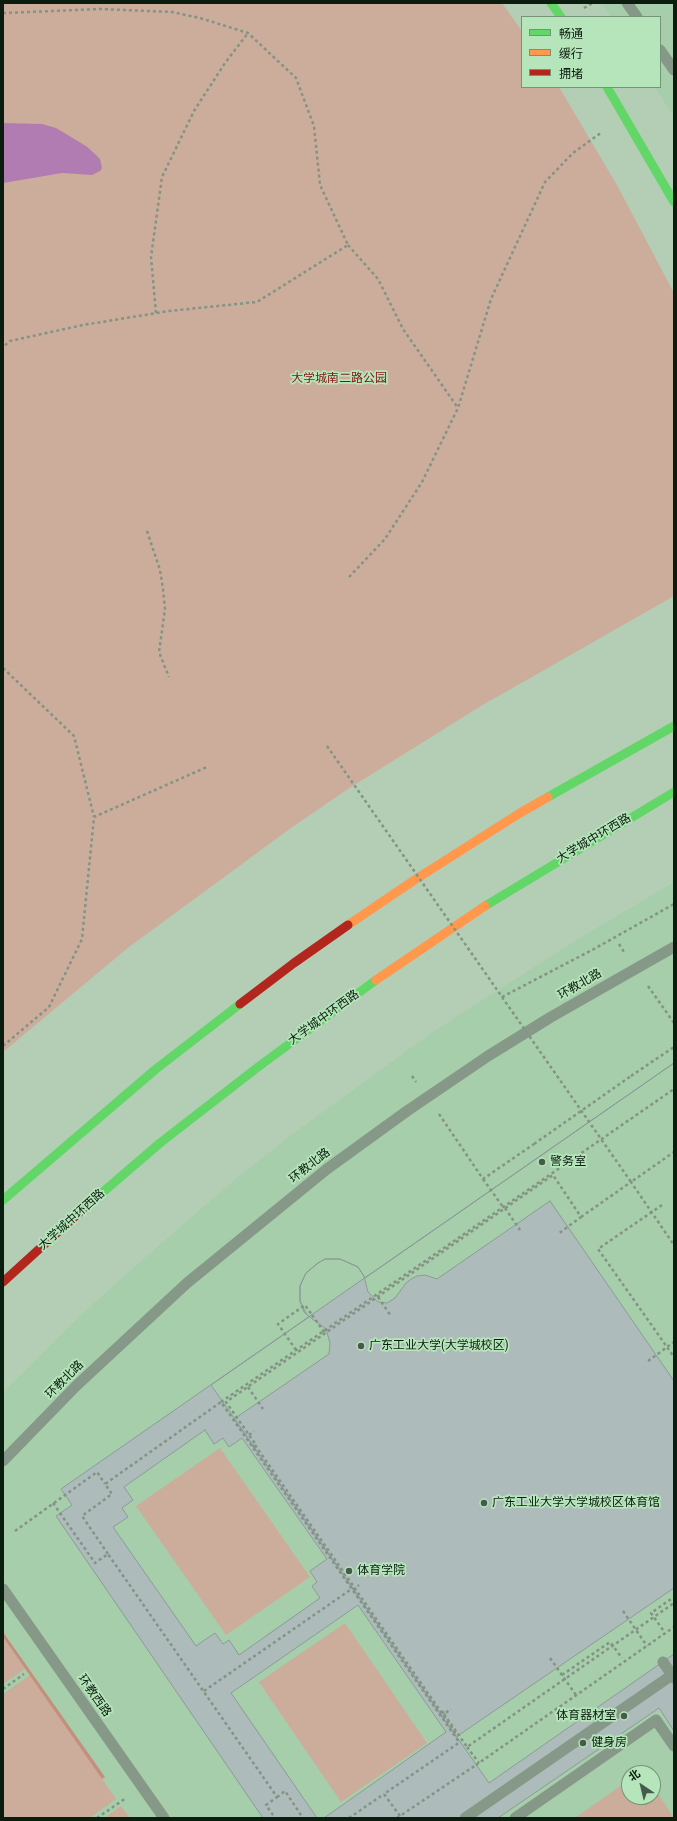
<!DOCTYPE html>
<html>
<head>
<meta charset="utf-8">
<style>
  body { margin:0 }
  #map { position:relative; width:677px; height:1821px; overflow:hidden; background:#b4ceb6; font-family:"Roboto Condensed","Noto Sans SC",sans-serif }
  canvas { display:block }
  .frame { position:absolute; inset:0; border:4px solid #0b1d0e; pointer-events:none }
  .legend { position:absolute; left:521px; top:16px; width:140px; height:72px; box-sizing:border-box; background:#b6e5bb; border:1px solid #729576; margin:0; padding:5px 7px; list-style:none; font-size:12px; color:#0b1d0e }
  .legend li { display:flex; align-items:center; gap:8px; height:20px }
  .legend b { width:20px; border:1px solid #729576 }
  .north { position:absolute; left:621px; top:1765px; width:40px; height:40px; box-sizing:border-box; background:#b6e5bb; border:1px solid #729576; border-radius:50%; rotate:325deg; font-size:11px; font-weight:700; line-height:16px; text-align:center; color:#0b1d0e }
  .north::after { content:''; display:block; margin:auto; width:14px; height:18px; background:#465b49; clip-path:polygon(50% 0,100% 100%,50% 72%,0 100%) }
</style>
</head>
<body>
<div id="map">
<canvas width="677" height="1821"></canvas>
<div class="frame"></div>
<ul class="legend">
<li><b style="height:5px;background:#63d668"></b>畅通</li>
<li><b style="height:5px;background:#ff974d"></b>缓行</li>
<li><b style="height:5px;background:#b3261e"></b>拥堵</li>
</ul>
<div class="north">北</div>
</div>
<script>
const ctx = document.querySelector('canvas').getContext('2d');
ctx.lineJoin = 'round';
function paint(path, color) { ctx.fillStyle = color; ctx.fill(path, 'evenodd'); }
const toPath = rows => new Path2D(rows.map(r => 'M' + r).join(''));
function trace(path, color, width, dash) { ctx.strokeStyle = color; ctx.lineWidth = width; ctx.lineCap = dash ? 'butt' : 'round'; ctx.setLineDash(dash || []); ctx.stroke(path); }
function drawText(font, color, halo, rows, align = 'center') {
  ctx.font = font + ' "Roboto Condensed","Noto Sans SC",sans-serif'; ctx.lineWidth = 3.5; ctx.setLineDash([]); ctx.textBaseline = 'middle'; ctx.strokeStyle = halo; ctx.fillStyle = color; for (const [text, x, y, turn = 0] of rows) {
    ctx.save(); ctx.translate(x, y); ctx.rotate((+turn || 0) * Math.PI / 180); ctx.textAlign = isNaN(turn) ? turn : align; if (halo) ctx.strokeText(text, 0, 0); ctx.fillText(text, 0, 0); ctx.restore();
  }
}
const built = toPath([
  [602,3,674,3,674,117,655,87,660,87,660,17,611,17],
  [674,882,674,1818,3,1818,3,1392,79,1317,123,1277,233,1181,294,1133,434,1031,578,939],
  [629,1773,653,1773,653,1797,629,1797]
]);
const green = toPath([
  [3,3,502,3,522,31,522,87,559,87,617,185,674,293,674,596,481,706,348,789,291,828,129,947,3,1052],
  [220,1448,310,1577,226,1635,136,1506],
  [345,1623,427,1743,341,1802,259,1682],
  [3,1637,25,1669,3,1684],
  [30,1675,116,1799,90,1818,3,1818,3,1694],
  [629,1780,629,1797,653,1797,653,1786,674,1818,575,1818],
  [121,1806,130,1818,104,1818]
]);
const forest = toPath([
  [3,1632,105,1777,102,1779,3,1637]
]);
const water = toPath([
  [3,123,42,124,56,128,86,146,96,155,100,159,102,168,100,171,92,175,62,173,3,183]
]);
const building = toPath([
  [674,1063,674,1731,659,1708,498,1818,324,1818,446,1732,358,1605,231,1693,317,1818,263,1818,56,1516,72,1505,61,1489,674,1063],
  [205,1430,214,1444,223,1438,229,1447,242,1438,327,1559,310,1571,317,1582,312,1586,320,1598,239,1655,229,1640,223,1644,215,1633,196,1646,113,1527,128,1517,122,1508,133,1500,124,1487,205,1430],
  [674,1063,674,1654,489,1783,211,1385,309,1317,304,1312,300,1301,300,1286,306,1273,318,1263,325,1259,340,1259,358,1267,365,1278,674,1063],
  [550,1201,674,1381,674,1588,456,1737,234,1419,329,1354,330,1343,326,1329,307,1315,300,1301,300,1286,303,1279,306,1273,318,1263,325,1259,340,1259,358,1267,364,1276,368,1292,378,1302,387,1303,395,1298,406,1283,411,1279,417,1276,425,1275,437,1279,550,1201]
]);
const path = toPath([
  [584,8,591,4,590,3],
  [3,13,100,9,172,12,200,18,248,33,296,78,314,126,320,185,348,245,257,302,169,311,83,325,10,341,3,347],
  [348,245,378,279,403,329,458,408],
  [156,313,151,257,162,177,194,111,225,63,248,33],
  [147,531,160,570,163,589,165,609,159,652,169,677],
  [349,577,385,539,422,482,458,408,491,299,545,182,573,153,602,132],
  [3,668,74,736,94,817],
  [619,944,624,952],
  [648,986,674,1023],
  [502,997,594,949,674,904],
  [3,1046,49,1007,82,939,94,817,207,767],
  [412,1076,416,1082],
  [631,1076,674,1047],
  [439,1114,483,1179,534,1144],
  [483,1179,503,1207],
  [662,1205,598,1249,674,1357],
  [505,1208,520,1230],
  [378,1297,391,1316],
  [296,1350,278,1324,305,1305,312,1315],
  [648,1361,674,1342],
  [248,1387,263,1409],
  [221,1402,674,1089],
  [249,1435,254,1431],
  [255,1445,455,1732,453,1734],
  [253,1447,256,1445,226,1402,553,1175,581,1217,558,1234],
  [53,1503,95,1563,108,1554,277,1797,266,1805,275,1818],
  [15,1531,97,1472,105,1484],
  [108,1554,82,1516,112,1494,105,1484,221,1402,459,1742],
  [345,1574,348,1572],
  [353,1590,359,1585],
  [663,1630,651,1613,674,1597],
  [562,1675,610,1642,622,1658],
  [3,1689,24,1674],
  [204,1691,353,1588],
  [442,1711,444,1714,451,1709],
  [467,1747,479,1763],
  [277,1797,285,1791,303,1818],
  [400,1816,384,1794,460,1742],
  [97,1818,126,1798],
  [349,1818,384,1794],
  [397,1818,476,1765]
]);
const lane = toPath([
  [627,3,637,17],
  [660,50,674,70],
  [3,1461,76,1386,187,1283,327,1169,407,1111,488,1056,551,1017,674,947],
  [3,1589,164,1818],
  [663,1662,672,1675],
  [465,1818,672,1675,674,1678],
  [515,1818,656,1720,674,1746]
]);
const fast = toPath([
  [551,3,561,17],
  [607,87,674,202],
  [548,797,674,726],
  [485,906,674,792],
  [3,1200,156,1069,240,1004],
  [82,1210,160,1143,258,1067,376,980]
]);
const slow = toPath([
  [348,925,416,879,520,813,548,797],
  [376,980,485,906]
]);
const jam = toPath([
  [240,1004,294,963,348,925],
  [3,1282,82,1210]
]);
const pathBridge = toPath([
  [327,746,631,1182,674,1152],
  [534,1144,631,1076],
  [581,1217,631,1182,674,1245],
  [312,1315,325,1333],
  [623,1611,647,1646],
  [550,1658,576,1695],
  [444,1714,467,1747,674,1603],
  [476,1765,674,1627]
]);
const markers = [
  [542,1162,4,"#465b49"],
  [361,1346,4,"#465b49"],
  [484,1503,4,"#465b49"],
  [349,1571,4,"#465b49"],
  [624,1716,4,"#465b49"],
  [583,1743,4,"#465b49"]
];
const parkNames = [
  ["大学城南二路公园",339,379]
];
const streetNames = [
  ["大学城中环西路",594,839,-31],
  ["环教北路",580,985,-30],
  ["大学城中环西路",324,1018,-36],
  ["环教北路",310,1166,-38],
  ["大学城中环西路",72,1220,-42],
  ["环教北路",65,1380,-45],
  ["环教西路",94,1696,55]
];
const poiNames = [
  ["警务室",550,1162],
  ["广东工业大学(大学城校区)",369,1346],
  ["广东工业大学大学城校区体育馆",492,1503],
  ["体育学院",357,1571],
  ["体育器材室",616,1716,"right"],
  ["健身房",591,1743]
];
paint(built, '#a6ceaa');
paint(green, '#ccad9c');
paint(forest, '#c68e7d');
paint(water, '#b17cb1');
paint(building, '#adbcbb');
trace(building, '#8b9b99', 1);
trace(path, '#839384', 2.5, [3, 3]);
trace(lane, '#869888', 11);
trace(fast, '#63d668', 9);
trace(slow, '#ff974d', 9);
trace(jam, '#b3261e', 9);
trace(pathBridge, '#839384', 2.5, [3, 3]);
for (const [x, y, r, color] of markers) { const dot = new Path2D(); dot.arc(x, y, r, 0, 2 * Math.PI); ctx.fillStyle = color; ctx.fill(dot); trace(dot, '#b6e5bb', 1.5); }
drawText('12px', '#861210', '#b6e5bb', parkNames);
drawText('12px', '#0b1d0e', '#b6e5bb', streetNames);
drawText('12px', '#0b1d0e', '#b6e5bb', poiNames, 'left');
</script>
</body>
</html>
